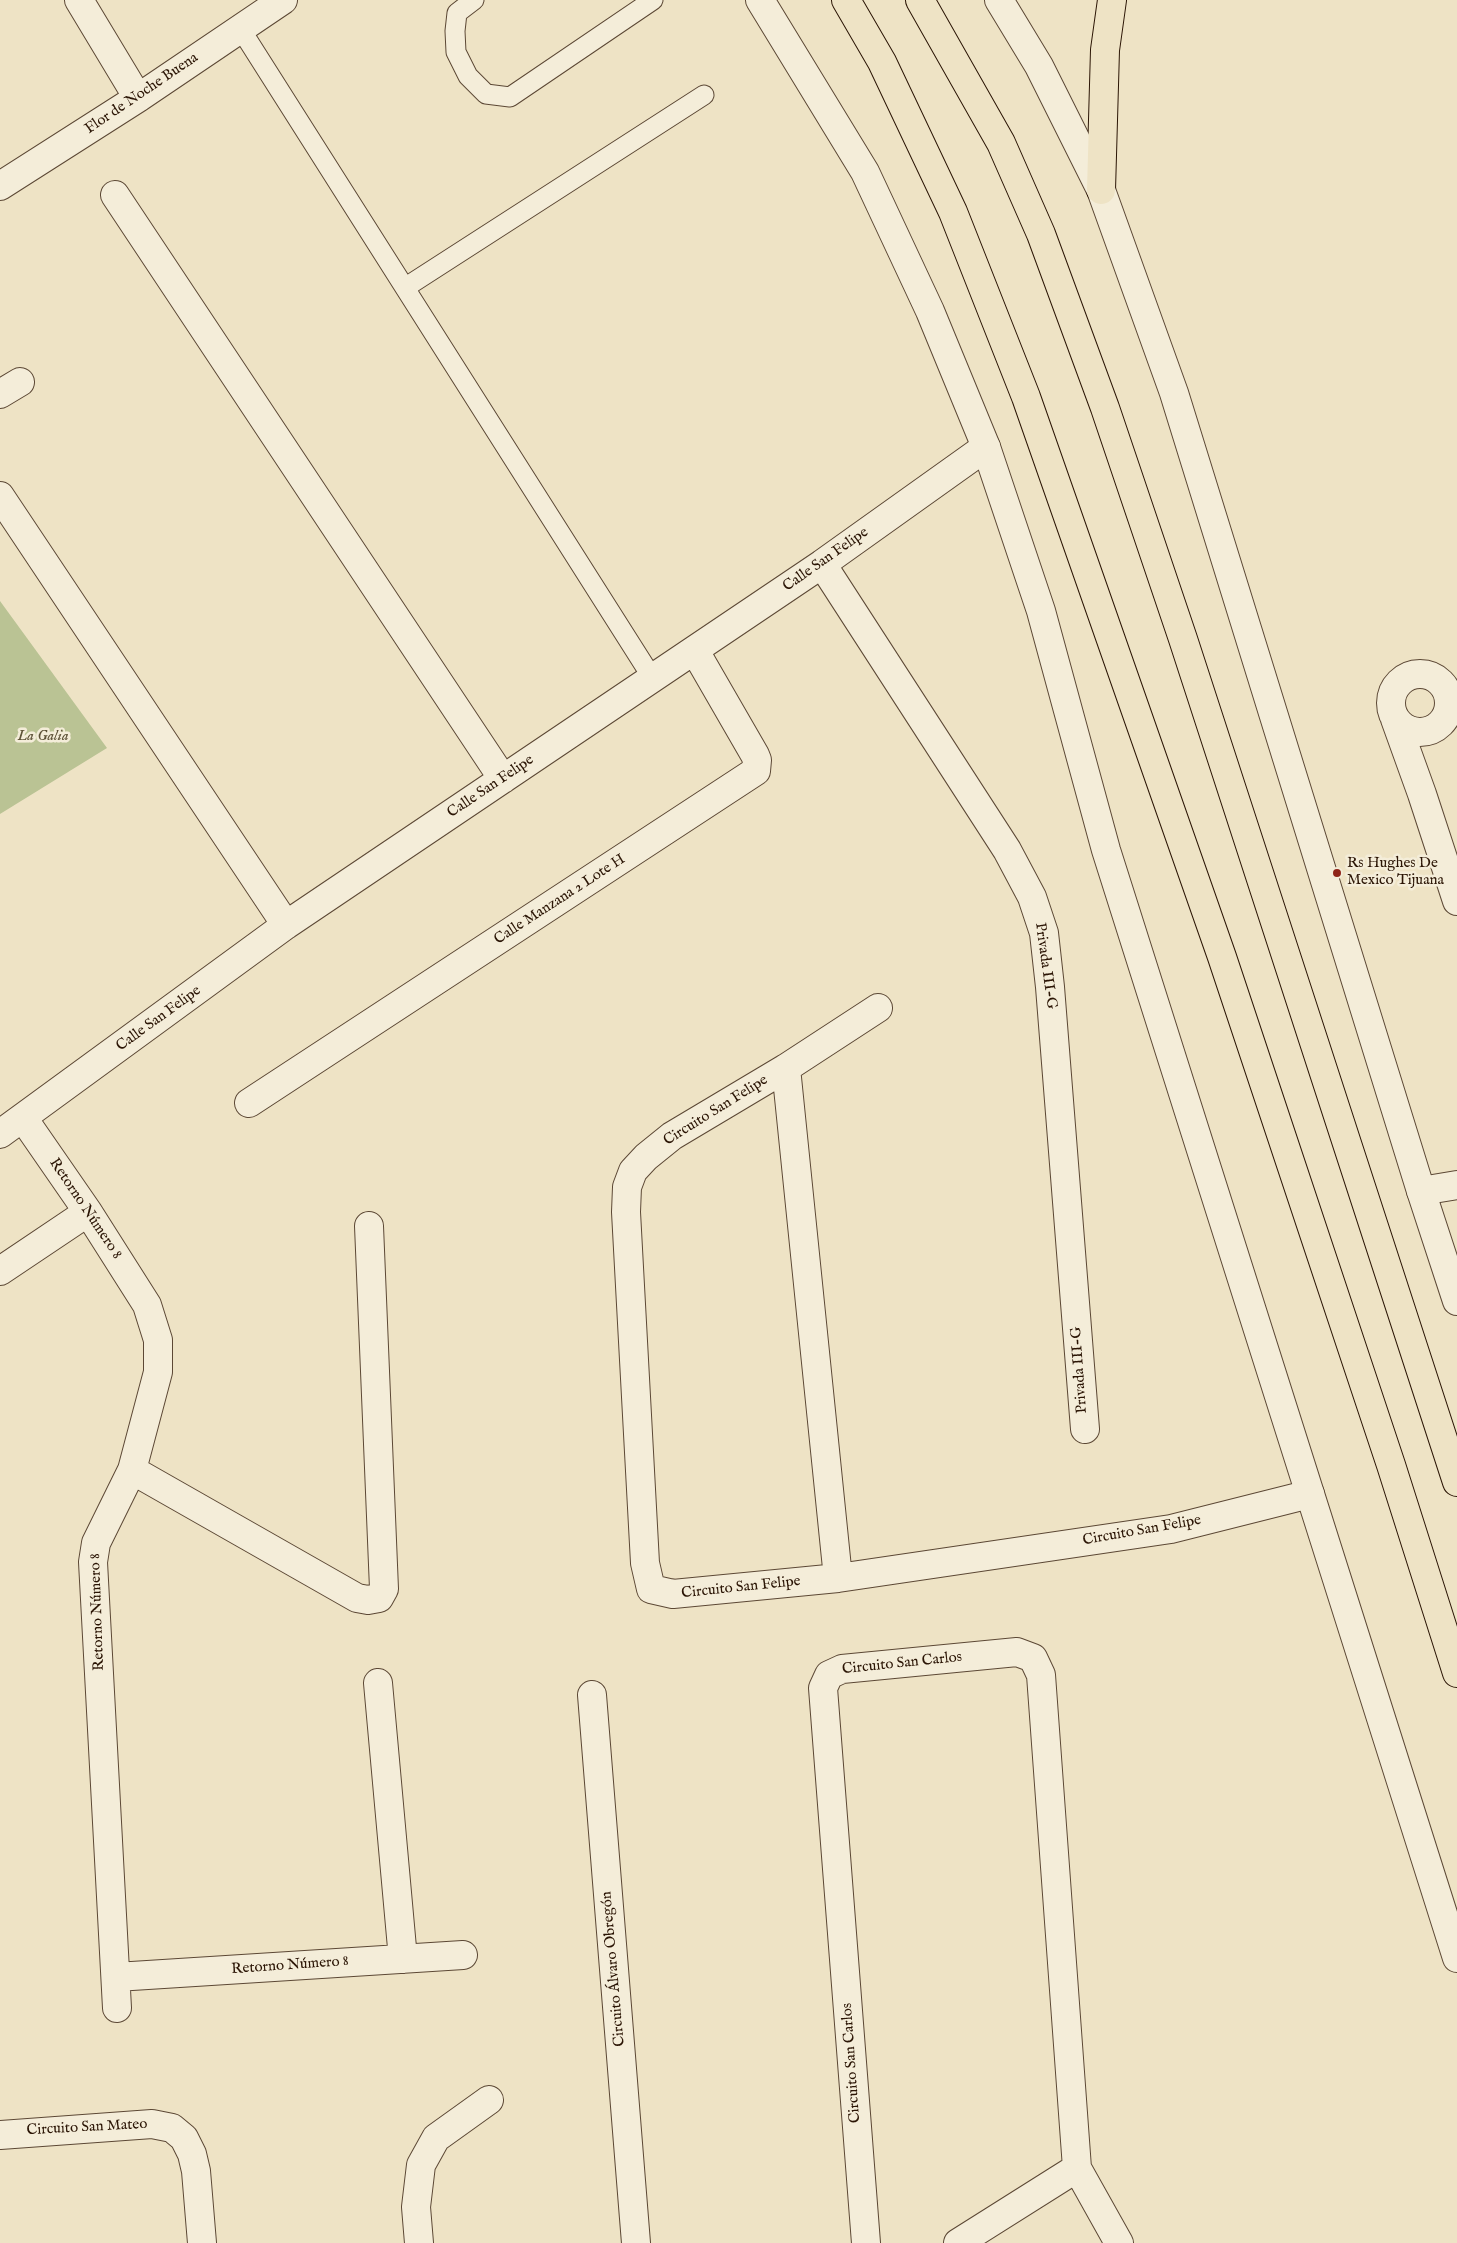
<!DOCTYPE html>
<html>
<head>
<meta charset="utf-8">
<style>
  body { margin:0 }
  canvas { display:block; background:#eee3c5 }
</style>
</head>
<body>
<canvas width="1457" height="2243"></canvas>
<script>
const ctx = document.querySelector('canvas').getContext('2d');
ctx.lineJoin = 'round';
function paint(path, color) { ctx.fillStyle = color; ctx.fill(path, 'evenodd'); }
const toPath = rows => new Path2D(rows.map(r => 'M' + r).join(''));
function trace(path, color, width, dash) { ctx.strokeStyle = color; ctx.lineWidth = width; ctx.lineCap = dash ? 'butt' : 'round'; ctx.setLineDash(dash || []); ctx.stroke(path); }
function drawText(font, color, halo, rows, align = 'center') {
  ctx.font = font + ' "IM FELL English",serif'; ctx.lineWidth = 5; ctx.setLineDash([]); ctx.textBaseline = 'middle'; ctx.strokeStyle = halo; ctx.fillStyle = color; for (const [text, x, y, turn = 0] of rows) {
    ctx.save(); ctx.translate(x, y); ctx.rotate((+turn || 0) * Math.PI / 180); ctx.textAlign = isNaN(turn) ? turn : align; if (halo) ctx.strokeText(text, 0, 0); ctx.fillText(text, 0, 0); ctx.restore();
  }
}
const green = toPath([
  [0,601,107,748,0,814]
]);
const service = toPath([
  [474,0,457,13,455,31,456,52,468,76,486,94,510,97,653,0],
  [240,28,653,679],
  [406,287,704,95]
]);
const minor = toPath([
  [79,0,138,98],
  [0,186,138,98,283,0],
  [115,195,503,779],
  [0,394,20,382],
  [0,496,286,925],
  [822,564,1007,850,1032,897,1044,933,1050,987,1085,1429],
  '1391 703a29 29 0 1 1 58 0a29 29 0 1 1-58 0Z',
  [1395,719,1422,794,1457,901],
  [878,1008,786,1068,672,1136,646,1157,633,1171,627,1187,626,1212,645,1563,651,1589,673,1594,838,1578,1171,1529,1310,1494],
  [786,1068,838,1578],
  [249,1103,756,771,757,760,755,755,695,651],
  [23,1118,88,1212,147,1305,158,1340,158,1372,132,1470,96,1543,93,1562,117,2008],
  [0,1134,286,925,822,564,986,447],
  [1421,1191,1457,1185],
  [0,1271,88,1212],
  [132,1470,357,1598,368,1600,379,1598,384,1589,369,1226],
  [378,1683,403,1959],
  [592,1695,636,2243],
  [116,1977,463,1955],
  [0,2135,152,2124,172,2128,184,2138,192,2154,196,2171,202,2243],
  [419,2243,416,2207,421,2165,436,2138,489,2100],
  [866,2243,823,1688,829,1675,842,1669,1017,1652,1033,1658,1041,1675,1077,2168,1119,2243],
  [958,2243,1077,2168]
]);
const tertiary = toPath([
  [760,0,865,172,930,311,986,447,1041,611,1106,850,1457,1958],
  [999,0,1039,66,1101,190,1174,393,1421,1191,1457,1301]
]);
const primary = toPath([
  [846,0,882,62,953,212,1026,397,1222,957,1391,1465,1457,1673],
  [920,0,1001,143,1041,234,1105,408,1183,639,1457,1482]
]);
const motorway = toPath([
  [1101,190,1105,50,1112,0]
]);
const markers = [
  [1337,873,5,"#8f2418"]
];
const streetNames = [
  ["Flor de Noche Buena",142,94,-34],
  ["Calle San Felipe",826,560,-35],
  ["Calle San Felipe",491,787,-34],
  ["Calle Manzana 2 Lote H",560,900,-33],
  ["Privada III-G",1045,966,82],
  ["Calle San Felipe",159,1019,-36],
  ["Circuito San Felipe",716,1111,-32],
  ["Retorno Número 8",85,1209,56],
  ["Privada III-G",1080,1370,-94],
  ["Circuito San Felipe",1142,1531,-10],
  ["Circuito San Felipe",741,1588,-6],
  ["Retorno Número 8",98,1612,-92],
  ["Circuito San Carlos",902,1664,-6],
  ["Retorno Número 8",290,1966,-4],
  ["Circuito Álvaro Obregón",614,1969,-95],
  ["Circuito San Carlos",852,2063,-94],
  ["Circuito San Mateo",87,2128,-3]
];
const parkNames = [
  ["La Galia",43,737]
];
const poiNames = [
  ["Rs Hughes De",1347,864],
  ["Mexico Tijuana",1347,881]
];
paint(green, '#bac394');
trace(service, '#5c4835', 21);
trace(minor, '#5c4835', 30);
trace(tertiary, '#5c4835', 30);
trace(primary, '#2b1505', 30);
trace(motorway, '#2b1505', 30);
trace(service, '#f4edd9', 19);
trace(minor, '#f4edd9', 28);
trace(tertiary, '#f4edd9', 28);
trace(primary, '#eee3c5', 28);
trace(motorway, '#eee3c5', 28);
for (const [x, y, r, color] of markers) { const dot = new Path2D(); dot.arc(x, y, r, 0, 2 * Math.PI); ctx.fillStyle = color; ctx.fill(dot); trace(dot, '#f4edd9', 2); }
drawText('15px', '#2b1505', '#f4edd9', streetNames);
drawText('italic 15px', '#5d5237', '#f4edd9', parkNames);
drawText('15px', '#2b1505', '#f4edd9', poiNames, 'left');
</script>
</body>
</html>
